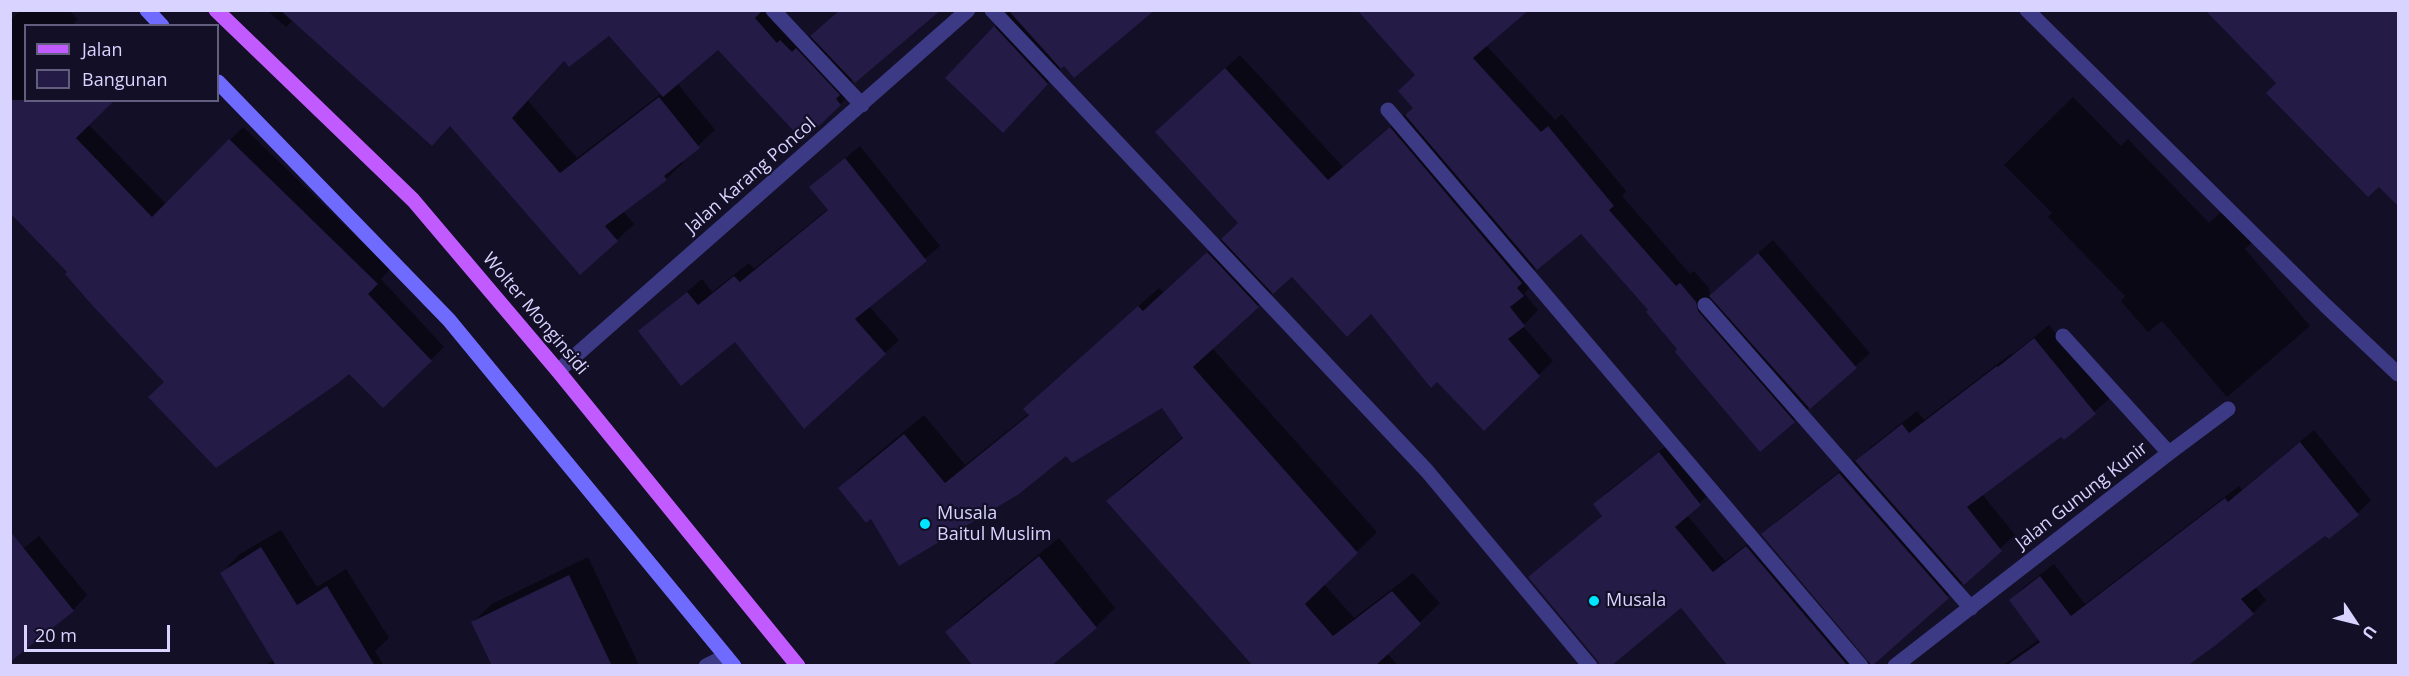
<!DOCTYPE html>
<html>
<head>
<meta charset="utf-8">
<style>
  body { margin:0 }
  #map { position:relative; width:2409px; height:676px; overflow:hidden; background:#130f26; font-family:"Open Sans",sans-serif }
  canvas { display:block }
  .frame { position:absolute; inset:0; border:12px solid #d9d4ff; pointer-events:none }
  .legend { position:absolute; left:24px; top:24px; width:195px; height:78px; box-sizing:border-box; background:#130f26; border:2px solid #625e7d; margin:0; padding:8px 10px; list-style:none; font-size:18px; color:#d9d4ff }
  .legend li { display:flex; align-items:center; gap:12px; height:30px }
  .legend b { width:30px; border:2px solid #625e7d }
  .north { position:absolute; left:2325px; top:592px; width:60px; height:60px; -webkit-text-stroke:4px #130f26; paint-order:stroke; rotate:125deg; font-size:16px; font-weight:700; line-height:24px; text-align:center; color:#d9d4ff }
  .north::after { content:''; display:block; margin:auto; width:21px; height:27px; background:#d9d4ff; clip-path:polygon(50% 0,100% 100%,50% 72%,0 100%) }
  .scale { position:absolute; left:24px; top:625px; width:146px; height:27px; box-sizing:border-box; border:3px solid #d9d4ff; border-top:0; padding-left:8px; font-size:18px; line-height:21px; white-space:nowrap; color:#d9d4ff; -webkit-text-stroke:4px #130f26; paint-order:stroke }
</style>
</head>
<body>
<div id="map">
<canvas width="2409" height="676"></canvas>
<div class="frame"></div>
<ul class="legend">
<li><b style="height:8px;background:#c25bff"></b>Jalan</li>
<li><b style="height:16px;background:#241b47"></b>Bangunan</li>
</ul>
<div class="north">U</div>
<div class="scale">20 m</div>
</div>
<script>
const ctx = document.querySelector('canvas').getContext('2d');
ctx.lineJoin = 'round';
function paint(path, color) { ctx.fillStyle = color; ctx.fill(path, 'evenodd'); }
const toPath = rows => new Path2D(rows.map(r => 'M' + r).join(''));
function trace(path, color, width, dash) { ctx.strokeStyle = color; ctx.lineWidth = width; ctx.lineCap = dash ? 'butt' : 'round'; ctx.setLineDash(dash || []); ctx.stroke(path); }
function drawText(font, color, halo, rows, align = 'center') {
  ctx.font = font + ' "Open Sans",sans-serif'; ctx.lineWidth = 4.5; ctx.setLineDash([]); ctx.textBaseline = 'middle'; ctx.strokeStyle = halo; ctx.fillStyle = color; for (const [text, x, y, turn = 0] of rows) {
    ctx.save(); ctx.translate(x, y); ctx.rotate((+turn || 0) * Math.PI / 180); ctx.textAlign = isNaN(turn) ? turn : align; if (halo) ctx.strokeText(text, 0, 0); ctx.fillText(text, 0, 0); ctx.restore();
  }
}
const shadow = toPath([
  [20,10,68,10,78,19,74,23,76,26,26,26,26,100,88,124,167,205,243,127,390,269,381,279,444,347,383,406,349,372,166,381,69,272,64,144,10,100,10,21],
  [267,10,778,10,794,28,797,25,809,37,813,33,853,79,851,82,857,88,803,139,718,48,677,83,715,130,681,161,683,163,666,179,623,211,634,224,617,240,451,124,293,20,286,27],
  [609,33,662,93,577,158,528,101,565,60],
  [1010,10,1061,68,1017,117,995,27],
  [2207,10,2398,10,2398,204,2278,83],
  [1486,45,1555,120,1562,114,1626,191,1622,196,1690,274,1694,271,1709,288,1710,297,1773,240,1870,353,1794,421,1679,349,1650,310,1581,232,1530,273,1537,281,1524,293,1538,310,1523,326,1553,361,1484,429,1371,312,1292,274,1212,348,1377,532,1324,584,1354,618,1413,573,1440,603,1387,653,1398,666,1255,666,1108,501,1127,482,1184,436,1163,406,1066,454,871,517,840,488,859,469,924,415,965,465,1030,413,1026,409,1045,389,1159,288,1163,292,1240,222,1171,118,1240,55,1343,167,1405,114,1406,116],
  [2073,97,2121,146,2128,139,2209,223,2228,206,2256,239,2245,249,2310,326,2227,397,2162,321,2148,332,2121,301,2125,296,2048,217,2052,213,2004,165],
  [860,146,940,246,869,306,899,340,885,353,640,331,702,279,712,292,749,263,754,269,828,209,811,187],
  [2049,325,2109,399,2064,438,2061,435,1982,494,2015,535,1871,665,1730,666,1681,606,1530,577,1603,515,1595,504,1607,492,1671,442,1711,492,1687,515,1725,561,1759,535,1865,661,1871,663,1763,534,1778,520,1854,460,1856,462,1871,447,1917,411,1924,420,2012,353,2013,354],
  [2314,430,2371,500,2358,513,2326,534,2255,586,2266,600,2253,613,2185,666,2002,666,2040,639,2011,600,2024,587,2054,564,2085,604,2239,486,2242,490],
  [281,530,317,587,346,569,389,638,375,651,384,666,265,666,274,659,222,573,240,554],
  [39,536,87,595,73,610,10,559],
  [1059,538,1115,608,1096,627,1049,666,947,632,966,613],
  [588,557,638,663,635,666,494,666,473,622,492,604]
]);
const building = toPath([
  [280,10,763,10,755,18,777,43,780,40,792,52,796,48,840,95,836,99,841,105,803,141,718,50,663,97,609,36,569,67,564,61,512,118,560,173,659,97,700,148,664,176,667,180,605,226,618,241,580,275,450,126,432,146],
  [840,10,941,10,855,83,810,36],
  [1008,10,1155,10,1074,78,1064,66,1061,69],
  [1357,10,1529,10,1473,58,1541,132,1548,126,1614,206,1609,210,1676,286,1680,283,1696,302,1698,311,1795,422,1760,452,1675,352,1677,349,1646,312,1648,310,1581,234,1537,270,1405,115,1413,108,1398,91,1415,75],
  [2205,10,2398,10,2398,206,2379,187,2368,197,2266,93,2276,83],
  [994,26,1048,84,1003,133,945,78],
  [1225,68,1328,180,1390,127,1522,283,1517,288,1524,296,1510,307,1525,326,1508,339,1540,376,1484,431,1437,382,1431,388,1371,314,1347,337,1292,277,1273,294,1221,239,1238,223,1155,132],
  [10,100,115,100,76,138,152,217,229,139,378,284,368,294,432,361,383,408,349,374,337,384,216,468,148,397,164,382,92,305,65,274,67,272,10,213],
  [845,158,927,261,855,319,886,354,804,429,735,342,681,386,638,331,687,292,698,305,734,276,740,282,828,210,809,187],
  [1207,252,1259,307,1193,367,1358,553,1305,604,1333,636,1392,591,1421,624,1375,666,1253,666,1106,501,1183,438,1162,408,1072,463,1066,456,1019,494,899,566,871,519,866,523,838,488,904,434,945,483,1029,415,1023,409,1138,306,1143,311],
  [1758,253,1857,368,1810,409,1709,296],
  [2034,338,2096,414,2064,440,2061,437,1967,507,2002,551,1964,585,1855,461,1902,424,1909,433,1997,366,1998,367],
  [2300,442,2359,515,2329,539,2325,536,2241,599,2254,614,2216,645,2187,666,2006,666,2040,642,2009,600,2040,576,2071,616,2225,498,2228,502],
  [1659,452,1701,505,1675,527,1713,572,1746,546,1848,666,1728,666,1681,608,1611,666,1600,666,1597,660,1528,577,1602,516,1593,504],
  [1839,473,1949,598,1872,666,1761,534],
  [10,531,74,611,10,662],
  [261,547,297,605,327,586,375,666,276,666,220,573],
  [1039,556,1097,628,1051,666,973,666,945,632],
  [569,575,612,666,492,666,471,622]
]);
const lane = toPath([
  [2027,10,2325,305,2398,374]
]);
const street = toPath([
  [773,10,862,105],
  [992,10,1427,471,1590,666],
  [1388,110,1861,666],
  [1705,305,1971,608],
  [558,371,968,10],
  [2169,453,2228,409],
  [706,666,726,656],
  [1895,666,2169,453,2063,336]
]);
const secondary = toPath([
  [147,10,162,26],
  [218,82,449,320,734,666]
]);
const primary = toPath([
  [216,10,413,200,558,371,798,666]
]);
const markers = [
  [925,524,6,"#00e5ff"],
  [1594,601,6,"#00e5ff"]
];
const streetNames = [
  ["Jalan Karang Poncol",751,176,-41],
  ["Wolter Monginsidi",535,314,50],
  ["Jalan Gunung Kunir",2082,496,-38]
];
const poiNames = [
  ["Musala",937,514],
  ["Baitul Muslim",937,535],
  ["Musala",1606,601]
];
paint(shadow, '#0007');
paint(building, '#241b47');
trace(lane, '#3d3a85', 15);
trace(street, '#3d3a85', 15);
trace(secondary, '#6f6bff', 15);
trace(primary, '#c25bff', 15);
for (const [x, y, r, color] of markers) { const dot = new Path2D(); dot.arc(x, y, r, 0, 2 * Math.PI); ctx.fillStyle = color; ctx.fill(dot); trace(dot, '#130f26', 2); }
drawText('18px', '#d9d4ff', '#130f26', streetNames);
drawText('18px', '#d9d4ff', '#130f26', poiNames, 'left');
</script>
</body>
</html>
